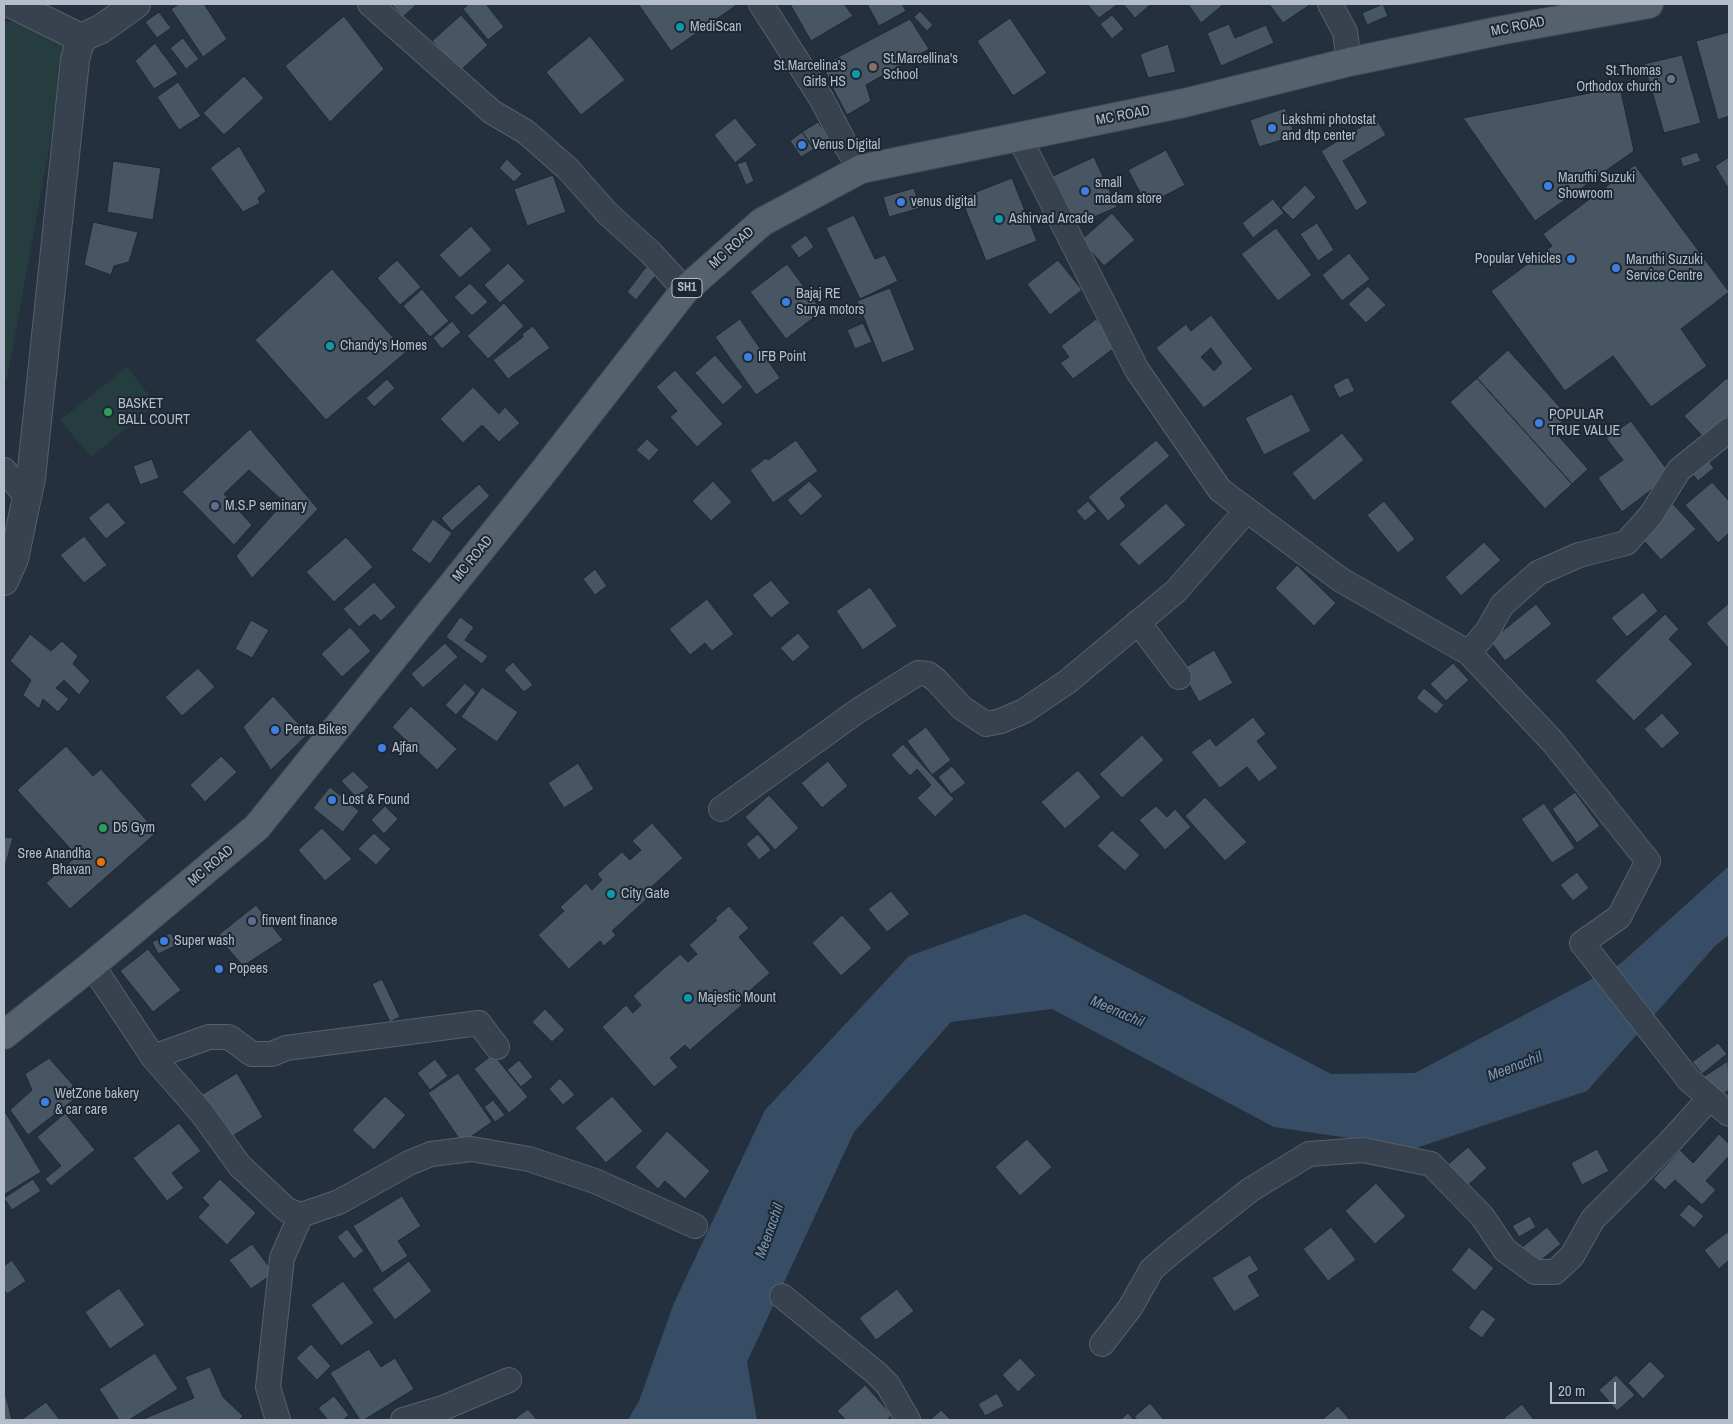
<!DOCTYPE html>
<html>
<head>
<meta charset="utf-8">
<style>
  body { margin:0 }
  #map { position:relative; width:1733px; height:1424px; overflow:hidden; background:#24303e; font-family:"Archivo Narrow",sans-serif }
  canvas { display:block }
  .frame { position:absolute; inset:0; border:5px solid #b4bdc9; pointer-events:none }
  .scale { position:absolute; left:1550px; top:1382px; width:66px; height:22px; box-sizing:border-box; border:2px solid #b4bdc9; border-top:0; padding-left:6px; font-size:15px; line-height:18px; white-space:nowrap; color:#b4bdc9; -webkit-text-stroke:4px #1d2733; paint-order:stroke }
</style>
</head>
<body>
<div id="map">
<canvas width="1733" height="1424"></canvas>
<div class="frame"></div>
<div class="scale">20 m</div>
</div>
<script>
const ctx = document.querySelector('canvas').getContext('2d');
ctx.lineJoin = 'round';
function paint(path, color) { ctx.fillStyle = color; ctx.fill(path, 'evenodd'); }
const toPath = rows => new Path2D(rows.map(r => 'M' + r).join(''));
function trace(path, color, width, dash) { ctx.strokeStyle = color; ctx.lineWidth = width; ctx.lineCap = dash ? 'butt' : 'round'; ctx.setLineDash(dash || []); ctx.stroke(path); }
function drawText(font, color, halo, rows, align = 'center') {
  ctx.font = font + ' "Archivo Narrow",sans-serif'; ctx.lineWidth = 4; ctx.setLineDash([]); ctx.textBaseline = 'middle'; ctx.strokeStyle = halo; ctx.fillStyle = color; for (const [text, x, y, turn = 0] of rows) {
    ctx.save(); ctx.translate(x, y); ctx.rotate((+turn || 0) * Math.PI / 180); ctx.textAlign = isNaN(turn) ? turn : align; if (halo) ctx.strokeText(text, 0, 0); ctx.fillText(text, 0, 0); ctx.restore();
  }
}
const green = toPath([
  [4,21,70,34,7,379,4,378],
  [127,367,156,404,91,457,60,420]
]);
const water = toPath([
  [1729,866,1729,935,1715,946,1587,1091,1416,1148,1274,1127,1052,1009,951,1022,854,1132,747,1362,757,1420,628,1420,639,1401,674,1303,765,1110,909,956,1025,914,1331,1074,1415,1073,1620,964]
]);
const building = toPath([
  [179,4,204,4,227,39,203,57,171,9,179,4],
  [391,4,417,4,403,17,391,4],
  [469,4,486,4,504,27,488,40,463,9,469,4],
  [638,4,738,4,671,51,638,4],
  [790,4,822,4,823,5,825,4,844,4,853,16,811,41,790,4],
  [867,4,902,4,906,11,879,26,867,4],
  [1087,4,1118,4,1099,18,1087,4],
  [1123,4,1151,4,1135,18,1123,4],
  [1188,4,1224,4,1201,23,1188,4],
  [1269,4,1311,4,1283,23,1269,4],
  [1383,4,1388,16,1367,25,1362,13,1383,4],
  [920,11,933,25,927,31,914,17,920,11],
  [159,12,171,28,157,38,145,22,159,12],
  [461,15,488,45,460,71,432,41,461,15],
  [1112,15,1124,29,1112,39,1100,24,1112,15],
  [344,16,384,69,330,122,285,66,344,16],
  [1010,18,1047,73,1013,96,977,41,1010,18],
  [910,19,929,49,866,85,871,101,847,115,830,83,823,65,910,19],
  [1229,24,1235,38,1266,25,1274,43,1221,66,1207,33,1229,24],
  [1729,32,1729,116,1718,120,1696,41,1729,32],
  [590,36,625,80,581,115,546,72,590,36],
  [183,38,199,59,186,69,170,48,183,38],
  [155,43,178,74,154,89,135,61,155,43],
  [1168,44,1176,72,1148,78,1140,54,1168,44],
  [1682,55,1701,123,1664,133,1644,64,1682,55],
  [244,76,264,98,224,135,203,113,244,76],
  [178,82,201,116,179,130,157,97,178,82],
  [1620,87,1634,151,1535,221,1463,118,1620,87],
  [1285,108,1295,136,1259,147,1250,120,1285,108],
  [735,118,757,145,735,163,714,135,735,118],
  [1376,118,1386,135,1343,161,1368,203,1356,211,1321,151,1376,118],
  [818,122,829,138,814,149,802,132,818,122],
  [802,132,814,149,801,157,790,141,802,132],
  [239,146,266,191,258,198,260,203,243,212,210,168,239,146],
  [1166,150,1185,185,1147,205,1128,170,1166,150],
  [1697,152,1701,161,1683,167,1680,158,1697,152],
  [1094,157,1117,207,1076,225,1053,176,1094,157],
  [1729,157,1729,187,1728,188,1715,166,1729,157],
  [507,159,522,174,514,182,499,168,507,159],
  [113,161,161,168,153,220,107,212,113,161],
  [746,161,754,181,746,185,737,164,746,161],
  [1635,165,1729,292,1681,329,1707,366,1651,407,1613,356,1565,391,1491,291,1552,246,1543,234,1635,165],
  [553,175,566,212,527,226,514,189,553,175],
  [1012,178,1037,241,986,261,961,198,1012,178],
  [1305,185,1316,197,1293,220,1281,208,1305,185],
  [914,188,920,208,889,217,883,197,914,188],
  [1273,199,1284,213,1253,238,1242,223,1273,199],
  [1112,213,1135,240,1104,266,1081,240,1112,213],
  [854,215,875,259,885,255,898,281,860,299,826,228,854,215],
  [93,222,138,232,129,262,114,266,111,275,84,265,93,222],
  [1317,223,1334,250,1318,261,1300,234,1317,223],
  [471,226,492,250,460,278,439,255,471,226],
  [1276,228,1312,275,1278,301,1241,254,1276,228],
  [806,235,814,247,799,258,790,246,806,235],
  [1349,253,1370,279,1342,301,1322,275,1349,253],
  [397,260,421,287,400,305,377,278,397,260],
  [1058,260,1082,290,1050,315,1027,284,1058,260],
  [508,263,525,281,500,303,484,285,508,263],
  [787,264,822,311,786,339,750,292,787,264],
  [646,267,656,275,636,300,627,292,646,267],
  [332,269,406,352,326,420,255,340,332,269],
  [470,283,488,302,472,316,454,297,470,283],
  [1368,286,1386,305,1366,323,1348,304,1368,286],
  [890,288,915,350,882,363,857,301,890,288],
  [422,289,449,321,430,337,403,306,422,289],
  [504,303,524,326,488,359,467,336,504,303],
  [1211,315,1253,369,1204,408,1156,348,1186,324,1191,331,1211,315],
  [1211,348,1222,363,1214,371,1201,357,1211,348],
  [740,319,780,378,756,395,715,337,740,319],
  [1096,319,1117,346,1073,379,1060,363,1069,357,1061,346,1096,319],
  [452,321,461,332,442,349,433,338,452,321],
  [863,323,872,342,855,349,847,330,863,323],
  [533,326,550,348,508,379,493,360,523,337,522,334,533,326],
  [1508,350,1568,416,1553,430,1588,469,1572,484,1477,378,1508,350],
  [715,355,743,387,723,405,695,373,715,355],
  [675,370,723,424,697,447,670,417,677,411,656,387,675,370],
  [1348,377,1355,391,1339,398,1333,385,1348,377],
  [1477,378,1572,484,1545,509,1450,402,1477,378],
  [1727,378,1729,381,1729,416,1704,438,1684,416,1727,378],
  [387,379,395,388,374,407,366,398,387,379],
  [473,387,499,414,505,407,520,423,499,442,482,425,463,443,440,419,473,387],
  [1292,394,1311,431,1264,455,1245,418,1292,394],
  [1631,421,1671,475,1622,512,1598,478,1623,460,1606,438,1631,421],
  [250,429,318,509,252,578,236,556,284,502,249,470,224,494,252,525,234,545,182,492,250,429],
  [1342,433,1364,460,1314,501,1292,473,1342,433],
  [647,439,659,450,649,461,636,450,647,439],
  [796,440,818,471,773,503,750,470,766,458,768,460,796,440],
  [1156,440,1170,456,1120,498,1126,506,1108,521,1088,497,1156,440],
  [1703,454,1714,468,1698,481,1687,467,1703,454],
  [152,459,159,478,140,485,133,466,152,459],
  [713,481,732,502,711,521,692,501,713,481],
  [809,481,823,496,801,516,787,500,809,481],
  [1712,482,1729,501,1729,533,1718,543,1685,505,1712,482],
  [479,484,490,496,452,531,441,518,479,484],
  [1088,501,1097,511,1085,521,1076,511,1088,501],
  [1384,501,1415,539,1398,553,1367,515,1384,501],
  [108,502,126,523,106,539,88,518,108,502],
  [1166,503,1186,525,1139,566,1119,544,1166,503],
  [1673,504,1696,529,1661,560,1638,534,1673,504],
  [433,519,452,533,430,564,411,550,433,519],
  [84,536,107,565,84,583,60,555,84,536],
  [346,537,373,567,334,602,306,572,346,537],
  [1484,542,1501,560,1461,596,1445,577,1484,542],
  [1297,565,1336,603,1314,626,1275,588,1297,565],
  [595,569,607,586,595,595,583,579,595,569],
  [771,580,790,603,771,618,752,595,771,580],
  [374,582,396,607,381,621,374,614,359,627,343,609,374,582],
  [870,587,897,626,863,650,836,611,870,587],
  [1643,592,1658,611,1627,637,1611,618,1643,592],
  [707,599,734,634,712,651,705,643,690,655,669,629,707,599],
  [1729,603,1729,649,1706,623,1729,603],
  [1536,604,1552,624,1505,661,1490,641,1536,604],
  [1665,614,1679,629,1669,639,1693,664,1634,721,1595,681,1665,614],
  [460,617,474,627,465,640,488,656,482,664,446,637,460,617],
  [251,620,269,630,252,658,235,649,251,620],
  [350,627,371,651,342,677,321,654,350,627],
  [798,633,810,647,793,662,780,648,798,633],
  [30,634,51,651,62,641,78,656,73,664,90,681,79,695,64,680,56,688,69,699,58,712,43,699,39,709,23,695,31,680,10,661,30,634],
  [445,643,458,657,423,688,411,674,445,643],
  [1214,650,1233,683,1199,702,1181,670,1214,650],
  [513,662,533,685,524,692,504,670,513,662],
  [1453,663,1469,680,1446,701,1430,684,1453,663],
  [198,668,215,687,182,716,165,697,198,668],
  [465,683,476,693,456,715,445,705,465,683],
  [482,687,518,712,497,742,461,717,482,687],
  [1424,688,1444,705,1436,714,1416,698,1424,688],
  [273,696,308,734,271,770,243,727,273,696],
  [411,706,457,749,437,770,392,727,411,706],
  [1662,713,1680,733,1662,749,1644,729,1662,713],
  [1253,717,1266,734,1257,741,1278,768,1259,782,1247,767,1220,788,1191,752,1210,738,1216,746,1253,717],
  [926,727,951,760,932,775,907,741,926,727],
  [1142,735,1164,760,1122,798,1099,774,1142,735],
  [903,744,954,799,935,817,917,798,931,785,917,769,910,776,891,755,903,744],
  [66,746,93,776,101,769,157,832,70,909,46,883,77,856,17,790,66,746],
  [221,756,237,772,205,802,190,785,221,756],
  [828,761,848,786,822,808,801,783,828,761],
  [578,763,594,789,564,808,548,783,578,763],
  [952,766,966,783,951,794,938,777,952,766],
  [1078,770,1101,797,1065,829,1041,802,1078,770],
  [353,771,369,787,357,798,341,781,353,771],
  [330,787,359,811,343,832,313,808,330,787],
  [1575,792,1600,826,1577,843,1552,809,1575,792],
  [769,795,799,828,775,850,745,817,769,795],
  [1205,797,1247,842,1225,861,1185,816,1205,797],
  [1544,803,1575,848,1552,863,1521,819,1544,803],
  [385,806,398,819,384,834,371,820,385,806],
  [1156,806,1167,817,1175,809,1191,827,1165,850,1139,820,1156,806],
  [652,823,683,858,646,892,650,896,612,931,616,935,604,946,600,941,569,969,538,935,564,911,560,907,586,883,592,890,602,880,597,874,622,852,630,860,641,850,632,841,652,823],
  [322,828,352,859,325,881,298,850,322,828],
  [1112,830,1140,855,1125,871,1097,846,1112,830],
  [374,833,391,849,376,865,358,849,374,833],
  [758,834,771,850,759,860,746,844,758,834],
  [4,837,13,838,4,870,4,837],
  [1577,872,1589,888,1573,901,1560,885,1577,872],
  [891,891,910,914,887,932,868,909,891,891],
  [256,905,283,940,243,966,217,936,256,905],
  [729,906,749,928,739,937,770,973,738,1001,742,1005,690,1050,685,1045,670,1058,678,1067,654,1087,602,1027,626,1005,633,1013,641,1005,633,996,680,954,688,962,697,954,689,945,717,920,715,918,729,906],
  [842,915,872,948,841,976,812,943,842,915],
  [171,933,177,945,158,954,152,942,171,933],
  [148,949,181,990,153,1012,120,971,148,949],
  [382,979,400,1017,390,1022,372,984,382,979],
  [545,1009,565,1030,552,1042,532,1022,545,1009],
  [1718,1043,1727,1054,1702,1074,1692,1062,1718,1043],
  [493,1054,528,1097,509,1113,474,1069,493,1054],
  [49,1058,81,1094,28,1135,10,1110,32,1090,25,1074,49,1058],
  [435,1059,448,1076,430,1090,417,1073,435,1059],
  [519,1060,533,1077,521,1087,507,1070,519,1060],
  [1728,1061,1729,1090,1717,1098,1703,1077,1728,1061],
  [237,1073,263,1117,228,1139,201,1095,237,1073],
  [458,1073,492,1122,462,1143,428,1093,458,1073],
  [560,1078,575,1095,563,1105,549,1089,560,1078],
  [385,1096,406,1115,374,1150,352,1130,385,1096],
  [612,1096,643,1131,606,1163,575,1128,612,1096],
  [493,1100,505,1115,495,1122,484,1107,493,1100],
  [4,1110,41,1172,5,1194,4,1192,4,1110],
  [65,1113,95,1150,51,1186,45,1179,61,1166,37,1137,65,1113],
  [179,1123,201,1151,172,1173,184,1188,167,1201,133,1158,179,1123],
  [667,1131,710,1171,685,1199,665,1181,658,1189,635,1167,667,1131],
  [1719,1134,1729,1144,1729,1156,1706,1181,1716,1190,1702,1205,1675,1180,1665,1190,1653,1179,1680,1150,1693,1163,1719,1134],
  [1027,1139,1052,1167,1020,1196,995,1167,1027,1139],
  [1468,1147,1487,1168,1464,1189,1445,1167,1468,1147],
  [1597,1149,1609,1171,1582,1185,1571,1163,1597,1149],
  [33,1179,41,1191,12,1210,4,1198,33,1179],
  [220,1179,256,1213,227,1245,198,1217,209,1205,202,1198,220,1179],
  [1376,1183,1406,1216,1375,1244,1345,1211,1376,1183],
  [402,1196,421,1226,398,1241,408,1256,382,1273,353,1226,402,1196],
  [1689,1204,1704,1216,1694,1228,1679,1215,1689,1204],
  [1530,1216,1536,1227,1519,1237,1512,1226,1530,1216],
  [1331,1227,1356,1260,1328,1281,1303,1249,1331,1227],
  [1547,1227,1561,1244,1535,1265,1521,1248,1547,1227],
  [347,1229,364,1251,354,1259,337,1237,347,1229],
  [1729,1231,1729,1260,1719,1269,1704,1250,1729,1231],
  [252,1244,274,1273,251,1289,229,1260,252,1244],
  [1469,1247,1494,1268,1475,1291,1451,1270,1469,1247],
  [1250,1255,1259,1270,1248,1276,1260,1296,1234,1312,1212,1278,1250,1255],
  [12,1260,26,1281,7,1294,4,1289,4,1266,12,1260],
  [409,1261,432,1291,395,1320,372,1289,409,1261],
  [343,1281,374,1323,341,1346,311,1305,343,1281],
  [119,1288,145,1325,110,1349,85,1312,119,1288],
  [897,1289,914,1311,876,1340,859,1318,897,1289],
  [1482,1309,1496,1319,1482,1338,1468,1328,1482,1309],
  [311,1344,331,1366,317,1380,296,1358,311,1344],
  [369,1349,381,1367,395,1358,414,1389,364,1420,360,1420,330,1373,369,1349],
  [155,1353,178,1389,129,1420,119,1420,99,1389,155,1353],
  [1020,1358,1036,1375,1018,1392,1002,1375,1020,1358],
  [1650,1361,1665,1376,1643,1399,1628,1383,1650,1361],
  [210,1367,223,1397,243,1416,239,1420,141,1420,194,1398,185,1377,210,1367],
  [1616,1375,1635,1395,1617,1411,1599,1390,1616,1375],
  [865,1385,892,1415,887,1420,846,1420,837,1411,865,1385],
  [4,1393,5,1393,12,1420,4,1420,4,1393],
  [997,1393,1004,1406,985,1416,978,1404,997,1393],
  [334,1396,349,1415,343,1420,328,1420,318,1408,334,1396],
  [46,1402,60,1420,21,1420,46,1402],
  [1150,1403,1164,1420,1138,1420,1134,1417,1150,1403],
  [1522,1404,1534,1420,1506,1420,1504,1418,1522,1404],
  [1338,1406,1350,1420,1322,1420,1338,1406],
  [528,1409,537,1420,513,1420,528,1409],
  [941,1410,951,1420,930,1420,941,1410],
  [1128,1413,1134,1420,1120,1420,1128,1413]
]);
const minor = toPath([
  [370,4,492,112,526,132,568,169,607,213,651,253,685,290],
  [761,4,821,98,845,144,861,169],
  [1330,4,1345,32,1349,62],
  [1019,137,1137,370,1220,490,1341,580,1469,653,1553,742,1648,861,1619,917,1582,943,1689,1080,1729,1114],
  [4,470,27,497],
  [1138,622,1179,677],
  [1469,653,1488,630,1502,605,1538,573,1579,555,1626,543,1651,515,1679,470,1729,430],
  [721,809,859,710,918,673,928,674,936,680,962,708,986,724,1001,721,1024,711,1067,682,1176,591,1247,510],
  [92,965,153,1057,201,1112,240,1166,287,1210,301,1215,339,1202,409,1163,431,1154,471,1149,529,1159,595,1181,695,1226],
  [153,1057,209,1037,229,1037,252,1054,272,1054,286,1048,479,1023,497,1047],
  [782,1296,875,1372,888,1385,908,1420],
  [1102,1344,1130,1308,1152,1269,1173,1251,1250,1190,1309,1154,1363,1150,1431,1164,1482,1216,1505,1250,1535,1272,1555,1272,1572,1256,1593,1219,1668,1144,1710,1098],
  [278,1420,268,1387,282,1258,301,1215],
  [403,1420,443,1408,509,1380]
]);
const tertiary = toPath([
  [12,4,81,38],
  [4,581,14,559,31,478,75,60,81,38,101,29,136,4]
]);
const primary = toPath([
  [4,1035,92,965,257,827,540,476,685,290,762,222,861,169,1184,103,1349,62,1503,30,1649,4]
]);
const markers = [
  [680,27,5,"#0f9aa8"],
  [873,67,5,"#8d6e63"],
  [856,74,5,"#0f9aa8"],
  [1671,79,5,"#6b7280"],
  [1272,128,5,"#3f7fe0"],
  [802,145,5,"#3f7fe0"],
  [1548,186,5,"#3f7fe0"],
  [1085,191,5,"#3f7fe0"],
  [901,202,5,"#3f7fe0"],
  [999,219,5,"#0f9aa8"],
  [1571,259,5,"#3f7fe0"],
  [1616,268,5,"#3f7fe0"],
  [786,302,5,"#3f7fe0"],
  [330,346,5,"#0f9aa8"],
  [748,357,5,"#3f7fe0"],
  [108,412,5,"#2e9e5b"],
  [1539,423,5,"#3f7fe0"],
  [215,506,5,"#5c6f8a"],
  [275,730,5,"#3f7fe0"],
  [382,748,5,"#3f7fe0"],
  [332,800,5,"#3f7fe0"],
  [103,828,5,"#2e9e5b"],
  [101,862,5,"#e8710a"],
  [611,894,5,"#0f9aa8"],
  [252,921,5,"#5c6f8a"],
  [164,941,5,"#3f7fe0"],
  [219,969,5,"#3f7fe0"],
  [688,998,5,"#0f9aa8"],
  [45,1102,5,"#3f7fe0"]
];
const shields = [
  [687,288,30]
];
const shieldNames = [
  ["SH1",687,288]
];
const poiNames = [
  ["MediScan",690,27],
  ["St.Marcellina's",883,59],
  ["School",883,75],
  ["St.Marcelina's",846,66,"right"],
  ["Girls HS",846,82,"right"],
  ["St.Thomas",1661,71,"right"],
  ["Orthodox church",1661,87,"right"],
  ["Lakshmi photostat",1282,120],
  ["and dtp center",1282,136],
  ["Venus Digital",812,145],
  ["Maruthi Suzuki",1558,178],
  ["Showroom",1558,194],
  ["small",1095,183],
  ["madam store",1095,199],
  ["venus digital",911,202],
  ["Ashirvad Arcade",1009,219],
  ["Popular Vehicles",1561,259,"right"],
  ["Maruthi Suzuki",1626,260],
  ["Service Centre",1626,276],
  ["Bajaj RE",796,294],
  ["Surya motors",796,310],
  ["Chandy's Homes",340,346],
  ["IFB Point",758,357],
  ["BASKET",118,404],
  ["BALL COURT",118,420],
  ["POPULAR",1549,415],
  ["TRUE VALUE",1549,431],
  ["M.S.P seminary",225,506],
  ["Penta Bikes",285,730],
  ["Ajfan",392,748],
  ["Lost & Found",342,800],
  ["D5 Gym",113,828],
  ["Sree Anandha",91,854,"right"],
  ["Bhavan",91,870,"right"],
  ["City Gate",621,894],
  ["finvent finance",262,921],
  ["Super wash",174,941],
  ["Popees",229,969],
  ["Majestic Mount",698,998],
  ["WetZone bakery",55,1094],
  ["& car care",55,1110]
];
const streetNames = [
  ["MC ROAD",1518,27,-11],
  ["MC ROAD",1123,116,-11],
  ["MC ROAD",732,248,-42],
  ["MC ROAD",473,559,-51],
  ["MC ROAD",211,866,-40]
];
const waterNames = [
  ["Meenachil",1117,1012,24],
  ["Meenachil",1515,1067,-21],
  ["Meenachil",770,1231,-70]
];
paint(green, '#263d3f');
paint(water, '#374d65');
paint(building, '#485664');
trace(building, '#1f2935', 1);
trace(minor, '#56606c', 26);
trace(tertiary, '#56606c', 30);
trace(primary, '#414b57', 30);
trace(minor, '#38424e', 24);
trace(tertiary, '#38424e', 28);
trace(primary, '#56616e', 28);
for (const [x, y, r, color] of markers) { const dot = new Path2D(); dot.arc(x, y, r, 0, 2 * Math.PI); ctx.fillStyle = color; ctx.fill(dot); trace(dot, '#1d2733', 2); }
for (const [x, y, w] of shields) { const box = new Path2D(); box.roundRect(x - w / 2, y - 9.5, w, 19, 4); ctx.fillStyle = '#1d2733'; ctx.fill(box); trace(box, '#b4bdc9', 1); }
drawText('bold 12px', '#b4bdc9', null, shieldNames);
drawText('14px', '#b4bdc9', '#1d2733', poiNames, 'left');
drawText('14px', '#b4bdc9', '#1d2733', streetNames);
drawText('italic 15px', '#7b95b1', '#1d2733', waterNames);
</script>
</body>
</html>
